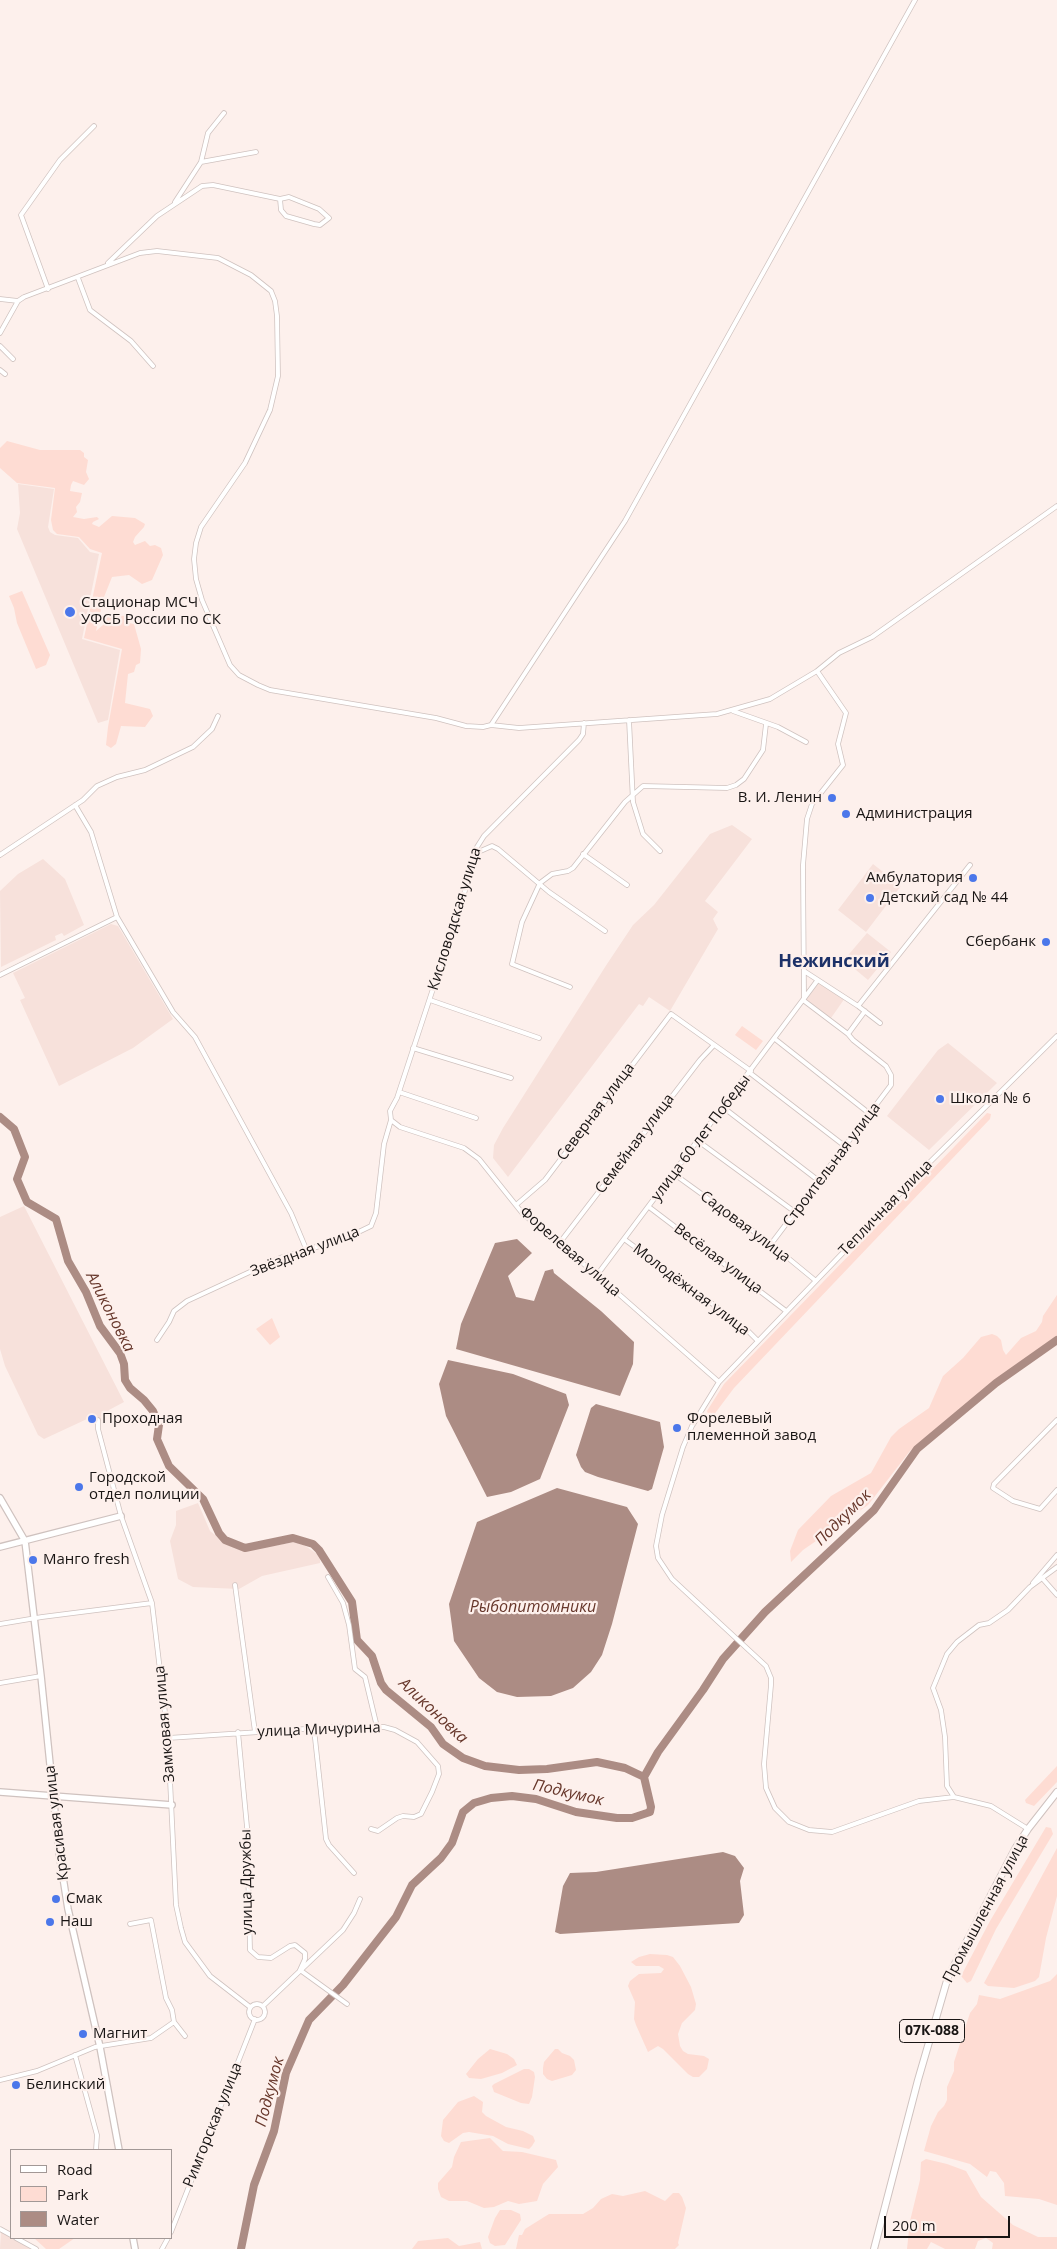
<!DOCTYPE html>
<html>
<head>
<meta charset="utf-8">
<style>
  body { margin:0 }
  #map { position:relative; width:1057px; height:2249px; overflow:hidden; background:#fdf0ec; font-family:"Open Sans",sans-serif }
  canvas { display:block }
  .legend { position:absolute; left:10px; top:2149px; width:162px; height:90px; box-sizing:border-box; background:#fdf0ec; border:1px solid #a29896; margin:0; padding:6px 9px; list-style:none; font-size:15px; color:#191514 }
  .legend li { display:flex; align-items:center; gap:10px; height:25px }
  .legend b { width:25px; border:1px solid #a29896 }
  .scale { position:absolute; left:884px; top:2216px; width:126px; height:22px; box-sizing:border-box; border:2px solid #191514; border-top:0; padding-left:6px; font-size:15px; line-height:18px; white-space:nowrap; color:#191514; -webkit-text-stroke:4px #fdf0ec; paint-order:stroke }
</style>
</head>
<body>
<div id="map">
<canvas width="1057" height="2249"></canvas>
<ul class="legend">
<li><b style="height:6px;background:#fff"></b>Road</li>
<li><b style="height:14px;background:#fedcd3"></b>Park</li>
<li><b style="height:14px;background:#ac8c84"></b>Water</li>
</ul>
<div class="scale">200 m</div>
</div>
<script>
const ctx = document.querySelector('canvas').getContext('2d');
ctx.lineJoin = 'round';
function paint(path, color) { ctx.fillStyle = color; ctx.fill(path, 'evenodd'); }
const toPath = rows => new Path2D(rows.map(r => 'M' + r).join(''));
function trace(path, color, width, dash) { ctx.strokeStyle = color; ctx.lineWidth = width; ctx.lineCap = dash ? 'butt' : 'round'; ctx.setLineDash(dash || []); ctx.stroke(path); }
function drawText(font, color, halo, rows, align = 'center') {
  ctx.font = font + ' "Open Sans",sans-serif'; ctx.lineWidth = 4.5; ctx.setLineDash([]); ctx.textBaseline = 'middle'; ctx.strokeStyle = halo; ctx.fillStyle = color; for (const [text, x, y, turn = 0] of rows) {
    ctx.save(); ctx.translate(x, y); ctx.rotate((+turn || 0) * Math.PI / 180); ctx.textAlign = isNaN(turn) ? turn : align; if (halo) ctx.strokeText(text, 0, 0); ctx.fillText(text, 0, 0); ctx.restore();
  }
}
const built = toPath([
  [18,484,54,489,48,527,50,532,55,535,78,538,90,552,99,554,82,639,120,650,108,720,98,723,17,529,20,513],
  [732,825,752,839,705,901,718,912,713,919,718,929,670,1011,649,997,643,1006,639,1004,508,1177,493,1158,494,1145,503,1128,607,964,633,925,654,905,710,834],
  [43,859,65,879,84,925,64,936,62,933,55,936,56,940,1,967,0,891,18,874],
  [873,864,901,886,866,932,838,910],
  [111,924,118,926,173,1019,133,1048,59,1086,20,1000,25,998,13,973],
  [867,933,891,952,868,980,844,960],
  [817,981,845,998,831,1018,807,1005,804,999],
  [948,1043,997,1083,929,1150,887,1116,938,1050],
  [24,1206,124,1402,109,1410,101,1421,95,1420,90,1423,87,1419,44,1439,38,1435,5,1366,0,1349,0,1217],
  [198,1503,210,1531,224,1542,246,1551,294,1542,301,1543,320,1556,320,1563,262,1576,239,1589,193,1587,178,1579,170,1541,176,1525,176,1511],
  [1,2232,31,2249,0,2249]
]);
const green = toPath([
  [7,441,40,450,80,450,84,453,84,457,88,460,86,472,89,479,84,485,73,481,71,485,70,491,82,493,80,502,76,507,77,512,73,517,84,519,97,517,99,519,93,522,92,524,99,527,112,516,135,518,145,524,144,527,135,537,133,542,135,545,145,541,150,546,155,545,161,548,163,555,152,580,142,584,129,575,112,577,104,597,96,631,103,625,104,619,107,615,126,616,129,623,134,624,141,649,140,663,136,665,134,672,128,674,125,703,150,709,153,716,145,727,121,726,116,744,111,748,106,745,108,727,122,649,84,638,102,553,90,549,79,537,57,534,53,530,51,520,55,488,17,483,0,468,0,448],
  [22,591,50,655,46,665,36,669,17,623,14,608,9,596],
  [742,1026,763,1041,756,1050,735,1035],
  [987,1113,991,1114,990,1119,734,1388,713,1416,709,1416,707,1411,724,1384],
  [1057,1295,1057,1338,983,1391,969,1407,934,1432,910,1451,868,1505,803,1550,791,1562,790,1551,798,1530,831,1496,871,1473,891,1437,899,1429,929,1408,943,1376,963,1358,981,1337,992,1334,997,1336,1001,1340,1003,1350,1006,1355,1021,1338,1036,1331,1042,1322,1043,1316],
  [272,1318,280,1337,270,1345,256,1329],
  [1057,1766,1057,1782,1034,1806,1026,1803,1025,1800],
  [1046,1827,1051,1828,1053,1834,996,1929,971,1981,967,1983,961,1976,990,1921],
  [1057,1848,1057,1896,1046,1938,1039,1977,1035,1981,1014,1988,988,1986,984,1983],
  [650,1954,667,1955,673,1957,680,1966,691,1987,696,2004,695,2010,682,2023,678,2034,680,2046,683,2051,688,2054,704,2056,709,2059,707,2069,699,2077,693,2077,688,2074,663,2049,658,2046,648,2052,636,2025,634,2019,635,2002,628,1986,630,1981,639,1974,661,1973,664,1969,659,1966,636,1966,631,1962,639,1957],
  [1057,1974,1057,2205,1039,2199,1005,2196,1004,2183,996,2172,990,2171,987,2177,970,2164,924,2151,931,2126,938,2112,944,2106,947,2100,947,2087,954,2071,954,2062,970,2013,977,2004,979,1995,1000,1999,1050,1981],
  [490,2049,507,2054,514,2059,517,2065,502,2073,481,2079,469,2078,466,2074,478,2059],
  [555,2049,558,2049,562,2053,570,2056,574,2060,576,2070,572,2075,552,2081,547,2079,543,2074,543,2068,544,2062],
  [524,2069,529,2069,534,2072,535,2077,532,2097,529,2104,521,2103,494,2092,492,2086,494,2084],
  [474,2096,483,2102,482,2112,486,2116,506,2127,523,2131,533,2136,535,2141,532,2146,529,2149,508,2144,493,2136,469,2132,463,2133,449,2143,444,2141,441,2136,443,2120,458,2102],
  [490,2138,503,2151,522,2152,556,2160,558,2167,543,2184,537,2201,519,2204,508,2201,494,2207,484,2208,467,2201,449,2201,441,2197,438,2189,438,2183,452,2167,454,2157,461,2142],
  [926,2159,947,2164,966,2171,981,2197,1013,2225,1038,2237,1057,2237,1057,2249,992,2249,993,2243,986,2238,978,2241,975,2249,945,2249,931,2242,927,2249,907,2249,910,2221,920,2180,921,2162],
  [645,2191,665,2201,673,2193,679,2193,682,2197,686,2208,678,2243,679,2245,675,2249,516,2249,519,2235,522,2235,525,2229,549,2214,583,2214,593,2208,601,2199,612,2194,623,2196],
  [500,2210,511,2210,520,2214,521,2220,505,2245,495,2246,490,2243,488,2237,495,2218],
  [34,2238,75,2238,59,2249,46,2249],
  [448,2238,459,2246,480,2242,482,2249,412,2249,418,2241]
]);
const water = toPath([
  [517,1239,532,1253,508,1276,516,1297,534,1301,545,1271,553,1269,554,1273,601,1311,634,1342,633,1364,620,1396,456,1349,461,1324,495,1243],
  [448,1360,513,1374,566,1394,569,1405,540,1479,511,1492,487,1497,446,1416,439,1384],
  [596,1404,660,1422,664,1447,652,1489,648,1491,598,1477,585,1472,581,1467,576,1455,591,1408],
  [557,1488,627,1507,638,1524,612,1624,602,1655,591,1672,573,1688,551,1696,517,1697,497,1692,479,1678,454,1641,449,1604,477,1522],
  [723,1852,735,1856,744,1868,740,1881,744,1915,739,1923,560,1934,555,1932,563,1886,570,1873,596,1872]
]);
const river = toPath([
  [0,1117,14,1129,25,1157,17,1179,27,1202,56,1219,68,1261,86,1292,100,1326,120,1353,124,1364,125,1380,130,1388,144,1400,153,1411,159,1425,157,1439,169,1466,203,1499,219,1533,225,1540,245,1548,293,1538,313,1544,319,1550,352,1602,357,1640,372,1656,381,1683,386,1690,431,1727,443,1744,463,1758,485,1766,519,1770,547,1769,597,1762,625,1768,644,1777],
  [241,2249,254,2185,274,2131,286,2073,309,2020,343,1985,396,1917,412,1885,441,1858,452,1843,463,1812,474,1803,491,1798,512,1796,536,1799,576,1812,617,1818,632,1818,650,1812,651,1807,644,1777,658,1752,703,1690,723,1659,765,1612,874,1510,917,1449,996,1383,1057,1340]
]);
const street = toPath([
  [201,162,208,133,224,113],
  [175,202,201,162,256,152],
  [108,263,157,216,202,186,213,185,280,199,289,197,319,209,329,218,320,225,314,224,286,216,281,210,280,199],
  [78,278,90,310,131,341,153,366],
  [48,289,21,215,60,160,94,126],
  [0,299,18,301],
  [0,333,18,301,24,297,140,253,157,251,218,258,251,275,271,291,275,301,277,316,278,376,270,410,245,463,201,527,196,543,194,559,196,579,202,600,230,665,239,675,258,685,270,690,436,718,466,726,483,727,491,725,519,728,717,714,770,699,817,671,846,713,838,744,843,765,812,804,807,819,803,865,804,999],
  [0,346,13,359],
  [0,370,5,374],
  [817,671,839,653,872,637,1057,506],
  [733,711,778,727,806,742],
  [629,720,633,802,643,834,660,851],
  [491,725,625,521,915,0],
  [75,805,91,832,117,917,173,1012,195,1037,291,1213,307,1251],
  [476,853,492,846,498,849,549,892,605,931],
  [583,854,627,885],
  [0,855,83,800,97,786,117,777,145,770,193,747,212,729,218,716],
  [804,971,858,1006,880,1023],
  [0,975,117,917],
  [570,987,512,964,522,922,540,883,552,874,568,871,573,868,625,802,643,786,727,788,736,785,744,779,763,750,766,724],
  [430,1000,539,1038],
  [858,1006,970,865],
  [848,1034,865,1011],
  [775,1039,870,1114],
  [413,1048,511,1078],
  [750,1073,846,1147],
  [399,1092,476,1118],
  [724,1108,819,1181],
  [391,1120,400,1127,464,1148,479,1159,523,1214,597,1275,719,1382],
  [698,1141,795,1212],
  [674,1174,771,1244,816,1281],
  [516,1205,545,1180,671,1014,751,1071],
  [649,1207,786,1311],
  [624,1239,744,1327,758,1341],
  [771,1244,891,1085,891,1075,886,1066,853,1040,848,1034,803,1000],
  [558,1245,700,1060,714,1045],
  [597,1275,817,981],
  [157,1340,169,1322,174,1311,187,1301,280,1258,346,1238,371,1226,376,1213,384,1144,391,1120,390,1111,397,1098,453,928,471,872,477,847,484,836,579,740,583,734,584,723],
  [98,1420,98,1429,121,1516,152,1603,168,1738,176,1905,181,1928,185,1942,210,1976,250,2007],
  [1057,1420,994,1484,993,1488,1013,1501,1040,1509,1057,1490],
  [328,1577,343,1603,349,1625,355,1669,365,1677,377,1727],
  [1042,1578,1057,1595],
  [1033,1583,1057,1555],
  [235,1585,255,1732],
  [0,1624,42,1617,152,1603],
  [0,1683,41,1676],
  [314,1729,326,1839,329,1845,354,1873],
  [238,1732,247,1827,250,1950,258,1957,271,1958,290,1946,295,1945,305,1953,305,1959,300,1970],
  [168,1738,336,1727,384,1727,395,1730,417,1742,438,1766,439,1774,432,1792,421,1814,414,1817,403,1816,397,1818,378,1831,371,1829],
  [954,1797,947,1786,945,1737,941,1710,933,1688,947,1654,957,1642,979,1625,989,1623,1008,1610,1030,1587,1057,1567],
  [1028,1829,991,1806,954,1797,919,1801,832,1832,809,1830,789,1822,775,1808,766,1788,764,1764,771,1685,771,1678,766,1666,672,1579,658,1558,656,1546,662,1515,683,1447,692,1426,719,1382,927,1165,1057,1036],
  [130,1924,151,1920,166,1998,172,2010,174,2022,185,2036],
  [300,1970,347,2004],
  '249 2012a8 8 0 1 1 16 0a8 8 0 1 1-16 0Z',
  [263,2006,343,1930,354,1913,360,1899],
  [75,2055,97,2135,96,2150],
  [0,2080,37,2071,95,2047,151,2038,174,2022],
  [0,2229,11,2235],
  [171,2232,255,2019],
  [16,2238,36,2249],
  [162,2249,168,2238]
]);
const secondary = toPath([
  [0,1498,25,1541,41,1676,59,1852,68,1909,100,2047,119,2150],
  [0,1547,121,1516],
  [0,1792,172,1805],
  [133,2238,135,2249]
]);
const primary = toPath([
  [874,2249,918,2080,948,1977,1015,1849,1028,1829,1057,1792]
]);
const markers = [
  [70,612,6,"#4b77ea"],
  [832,798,5,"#4b77ea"],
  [846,814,5,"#4b77ea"],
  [973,878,5,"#4b77ea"],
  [870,898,5,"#4b77ea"],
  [1046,942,5,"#4b77ea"],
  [940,1099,5,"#4b77ea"],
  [92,1419,5,"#4b77ea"],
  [677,1428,5,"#4b77ea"],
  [79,1487,5,"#4b77ea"],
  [33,1560,5,"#4b77ea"],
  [56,1899,5,"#4b77ea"],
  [50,1922,5,"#4b77ea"],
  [83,2034,5,"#4b77ea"],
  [16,2085,5,"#4b77ea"]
];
const shields = [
  [932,2031,65]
];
const shieldNames = [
  ["07К-088",932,2031]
];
const poiNames = [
  ["Стационар МСЧ",81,603],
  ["УФСБ России по СК",81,620],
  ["В. И. Ленин",822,798,"right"],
  ["Администрация",856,814],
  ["Амбулатория",963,878,"right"],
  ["Детский сад № 44",880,898],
  ["Сбербанк",1036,942,"right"],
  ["Школа № 6",950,1099],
  ["Проходная",102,1419],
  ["Форелевый",687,1419],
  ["племенной завод",687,1436],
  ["Городской",89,1478],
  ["отдел полиции",89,1495],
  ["Манго fresh",43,1560],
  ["Смак",66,1899],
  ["Наш",60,1922],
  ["Магнит",93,2034],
  ["Белинский",26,2085]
];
const streetNames = [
  ["Кисловодская улица",455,919,-73],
  ["Северная улица",596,1112,-53],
  ["улица 60 лет Победы",701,1138,-53],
  ["Семейная улица",635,1144,-53],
  ["Строительная улица",832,1165,-53],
  ["Тепличная улица",886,1208,-46],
  ["Садовая улица",745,1227,37],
  ["Звёздная улица",305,1252,-21],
  ["Форелевая улица",570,1252,41],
  ["Весёлая улица",718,1259,37],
  ["Молодёжная улица",691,1290,37],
  ["Замковая улица",165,1724,-95],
  ["улица Мичурина",319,1730,-2],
  ["Красивая улица",57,1823,-97],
  ["улица Дружбы",247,1882,-91],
  ["Промышленная улица",986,1909,-62],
  ["Римгорская улица",213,2125,-68]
];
const waterNames = [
  ["Аликоновка",110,1312,63],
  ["Подкумок",843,1518,-45],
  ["Рыбопитомники",533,1607],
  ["Аликоновка",433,1711,43],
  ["Подкумок",568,1793,13],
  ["Подкумок",270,2092,-75]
];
const quarterNames = [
  ["Нежинский",834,962]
];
paint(built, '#f7e1db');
paint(green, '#fedcd3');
paint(water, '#ac8c84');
trace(river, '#ac8c84', 8);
trace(street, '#cfc2bf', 5.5);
trace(secondary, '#cfc2bf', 8);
trace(primary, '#cfc2bf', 8);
trace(street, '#fff', 4);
trace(secondary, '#fff', 5.5);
trace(primary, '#fff', 6);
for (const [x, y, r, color] of markers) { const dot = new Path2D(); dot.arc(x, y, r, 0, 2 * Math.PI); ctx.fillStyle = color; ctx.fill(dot); trace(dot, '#fdf0ec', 2); }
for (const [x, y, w] of shields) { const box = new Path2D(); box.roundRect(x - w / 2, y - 11.5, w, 23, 4); ctx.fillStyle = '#fdf0ec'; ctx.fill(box); trace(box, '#191514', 1); }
drawText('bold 14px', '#191514', null, shieldNames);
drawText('15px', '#191514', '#fdf0ec', poiNames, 'left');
drawText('15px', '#191514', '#fdf0ec', streetNames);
drawText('italic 16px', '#67372b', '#fdf0ec', waterNames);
drawText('bold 18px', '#1c3168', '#fdf0ec', quarterNames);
</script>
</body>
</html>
